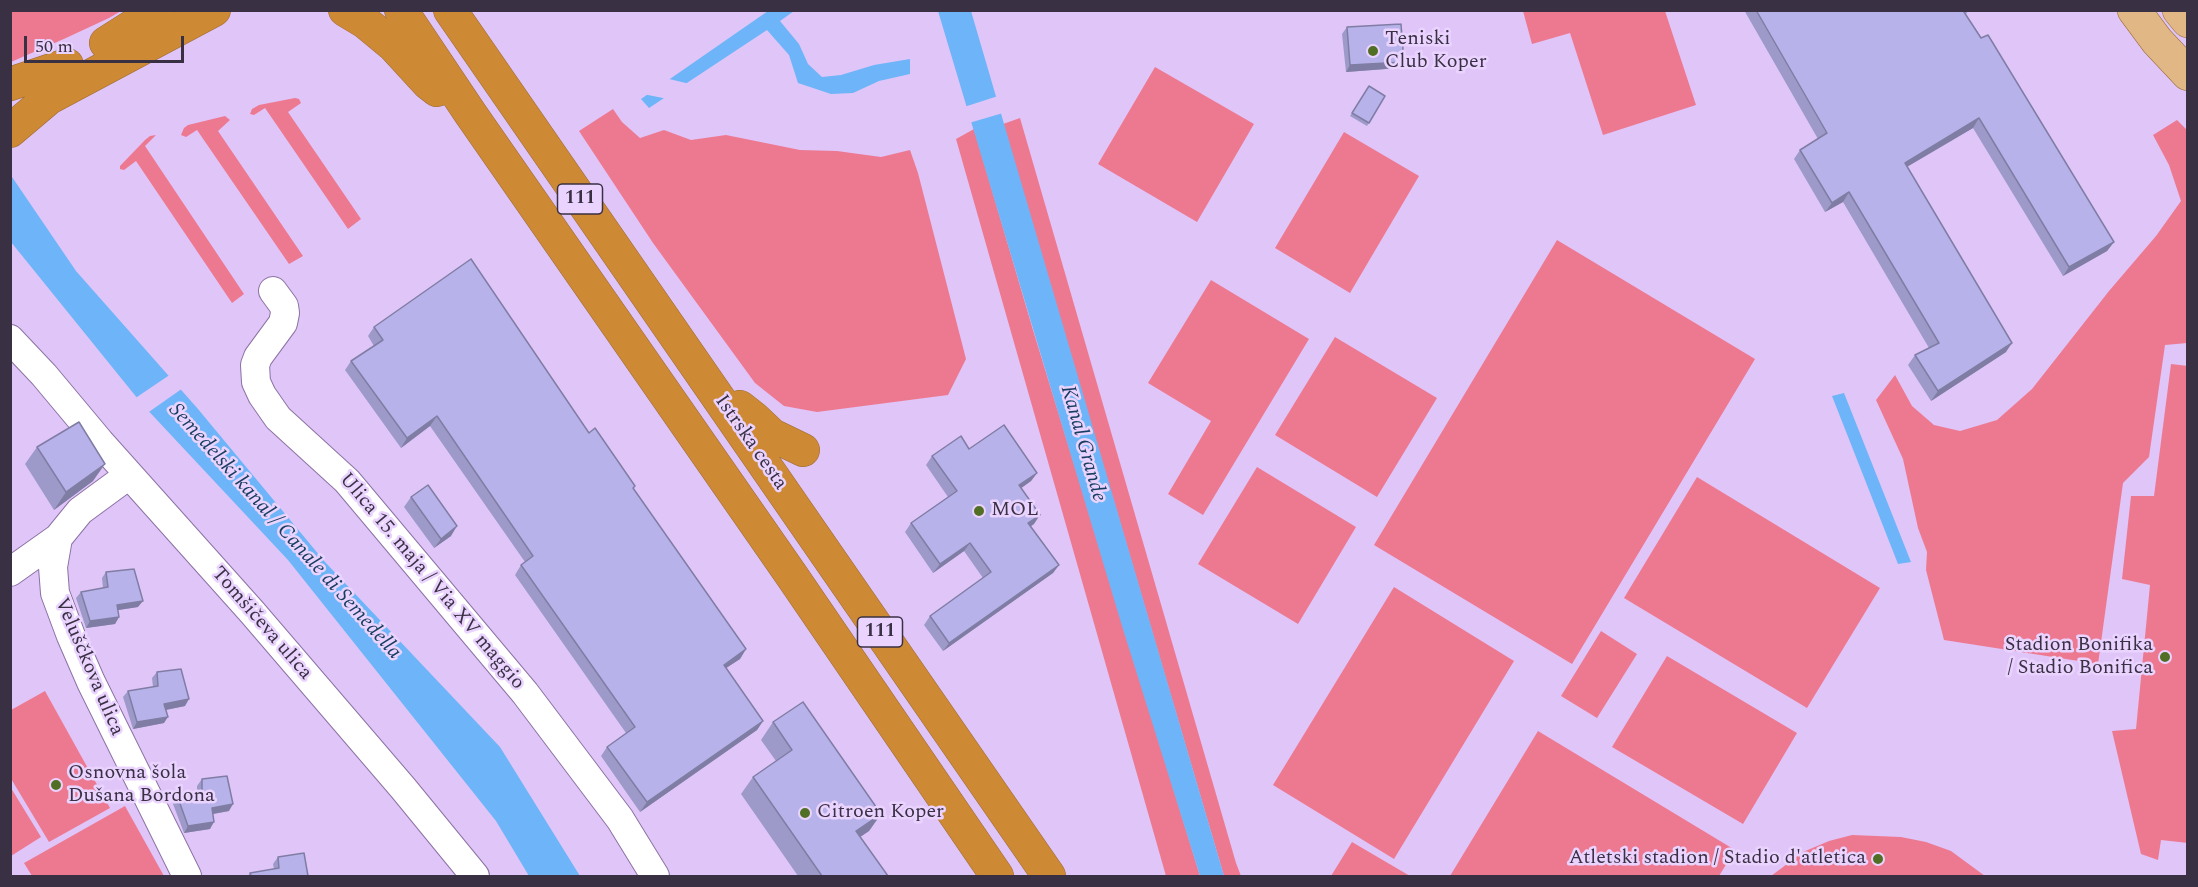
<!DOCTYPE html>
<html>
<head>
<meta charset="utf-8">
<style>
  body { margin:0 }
  #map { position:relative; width:2198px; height:887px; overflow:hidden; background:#e0c5f9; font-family:Spectral,serif }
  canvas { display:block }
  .frame { position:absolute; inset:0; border:12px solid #3a3044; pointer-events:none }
  .scale { position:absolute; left:24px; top:36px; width:160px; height:27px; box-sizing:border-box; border:3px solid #3a3044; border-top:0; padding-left:8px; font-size:18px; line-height:21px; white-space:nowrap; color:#3a3044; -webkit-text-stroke:4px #ead4ff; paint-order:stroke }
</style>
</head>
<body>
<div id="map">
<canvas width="2198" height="887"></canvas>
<div class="frame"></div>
<div class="scale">50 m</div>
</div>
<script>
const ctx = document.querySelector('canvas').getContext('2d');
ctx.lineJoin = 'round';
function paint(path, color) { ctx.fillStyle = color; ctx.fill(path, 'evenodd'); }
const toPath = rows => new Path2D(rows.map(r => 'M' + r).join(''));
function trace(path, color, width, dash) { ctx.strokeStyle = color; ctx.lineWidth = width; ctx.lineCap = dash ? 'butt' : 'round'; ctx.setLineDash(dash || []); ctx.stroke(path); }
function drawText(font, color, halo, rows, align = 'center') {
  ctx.font = font + ' Spectral,serif'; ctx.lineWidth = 5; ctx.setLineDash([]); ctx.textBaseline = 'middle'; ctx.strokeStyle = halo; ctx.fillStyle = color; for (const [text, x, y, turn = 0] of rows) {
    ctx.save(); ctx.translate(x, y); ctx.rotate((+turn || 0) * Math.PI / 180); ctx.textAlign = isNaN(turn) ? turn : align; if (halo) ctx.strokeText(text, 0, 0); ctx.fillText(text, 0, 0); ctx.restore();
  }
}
const green = toPath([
  [11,10,121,10,121,11,109,18,66,38,11,62],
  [1523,11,1665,11,1696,105,1603,135,1570,33,1532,44],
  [1155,67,1254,124,1197,222,1098,164],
  [295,98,299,99,301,103,288,112,361,219,348,229,265,108,254,115,250,114,252,109,259,105],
  [613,109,622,122,640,138,664,130,691,140,726,135,800,150,837,151,881,157,910,150,918,173,966,359,948,395,817,412,784,406,755,383,653,243,579,131],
  [225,116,230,120,218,131,303,256,289,264,197,130,186,137,181,135,184,128,188,125],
  [1020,118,1236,863,1241,876,1224,876,1003,124],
  [2177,120,2188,131,2187,343,2165,345,2149,457,2123,483,2098,664,1944,640,1926,570,1927,552,1918,528,1903,459,1876,400,1895,375,1912,406,1934,425,1960,431,1997,420,2032,389,2109,291,2156,236,2181,201,2169,165,2153,135],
  [974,129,1033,330,1200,876,1166,876,956,139],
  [1344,132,1419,176,1350,293,1275,248],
  [156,135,145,146,244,294,232,303,136,161,124,170,120,169,120,166,145,140,150,136],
  [1557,240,1755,359,1572,664,1374,545],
  [1211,280,1309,339,1203,515,1168,494,1211,421,1148,383],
  [1335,337,1437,398,1377,497,1275,435],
  [2171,364,2188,366,2188,843,2161,840,2158,860,2141,854,2112,731,2136,729,2150,585,2122,579,2131,496,2154,496],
  [1257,467,1356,527,1298,624,1198,564],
  [1697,477,1880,588,1807,708,1624,598],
  [1394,587,1514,661,1394,859,1273,785],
  [1601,631,1637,654,1597,718,1561,696],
  [1667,656,1797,733,1743,824,1612,747],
  [45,691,110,808,49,842,10,777,11,710],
  [1538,731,1735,850,1719,876,1450,876],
  [11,788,41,837,11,856,10,856],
  [125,806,164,876,32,876,24,863],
  [1852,835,1901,837,1926,842,1951,851,1985,876,1771,876,1803,852,1829,841],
  [1352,842,1410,876,1331,876]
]);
const water = toPath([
  [768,11,794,11,780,21,799,44,808,64,822,77,841,75,874,65,910,59,910,74,879,81,853,93,831,94,798,83,789,55,767,30,649,108,641,99],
  [938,11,971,11,1224,876,1200,876,1122,626],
  [10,174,76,271,198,409,325,562,500,747,580,876,529,876,496,821,288,560,142,404,11,242],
  [1844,393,1911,562,1898,564,1832,396]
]);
const pier = toPath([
  [665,78,690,84,668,99,643,94],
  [998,96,1003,113,969,123,964,107],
  [171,374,183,388,146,414,134,399]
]);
const minor = toPath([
  [273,291,284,306,285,313,283,323,258,357,255,365,256,382,262,395,278,418,347,481,525,693,620,819,655,876],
  [10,339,44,375,100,442,252,612,403,788,475,876],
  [129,475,80,511,58,538,53,567,55,593,71,636,91,682,187,876],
  [10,572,58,538]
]);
const major = toPath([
  [2134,10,2157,41,2188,74],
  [2179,10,2188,21]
]);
const highway = toPath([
  [345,10,365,22,394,46,428,83,437,90],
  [401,10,470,113,792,576,997,876],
  [450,10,1049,876],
  [106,43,158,10],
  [10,84,67,65],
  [10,131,49,98,214,10],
  [740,407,754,418,772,435,803,450]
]);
const wall = toPath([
  [1744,10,1969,10,1966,14,2114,242,2107,251,2063,276,1973,128,1907,167,2006,352,1931,401,1908,365,1915,355,1929,348,1843,202,1825,212,1794,159,1800,150,1818,139],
  [1347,27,1399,68,1346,72,1342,34],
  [1369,86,1385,96,1367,126,1350,116],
  [374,327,589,433,633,489,746,649,740,659,726,668,763,721,757,730,640,812,601,756,607,747,626,733,515,575,521,565,525,562,430,426,401,448,345,370,351,361,374,346,368,336],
  [37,447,93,481,54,510,25,464],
  [969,449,1037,473,1031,481,1021,488,1034,524,1031,526,1059,565,1053,573,943,651,924,625,930,616,983,578,964,551,933,573,905,532,911,523,948,497,926,465,932,456],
  [411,497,451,536,434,548,404,507],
  [106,572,138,607,118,610,119,617,115,624,86,628,76,598,81,592,103,588,102,578],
  [157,672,185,706,166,710,164,723,133,729,123,697,128,691,153,687,152,678],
  [773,722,881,814,869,831,860,837,888,876,798,876,741,794,753,777,776,761,761,740],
  [202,779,229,811,213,814,210,829,184,833,173,804,178,798,197,793,197,786],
  [278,857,308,876,248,876,250,873,274,869,273,864]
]);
const shadedWall = toPath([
  [1404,62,1399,68,1346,72,1350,65],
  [1979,118,1973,128,1898,172,1905,163],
  [1849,192,1843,202,1825,212,1832,203],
  [2114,242,2107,251,2063,276,2069,267],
  [2012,343,2006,352,1931,401,1938,391],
  [437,416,430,426,401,448,407,438],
  [105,464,93,481,54,510,66,492],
  [1037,473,1031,481,1013,494,1019,485],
  [1040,515,1034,524,1022,532,1028,523],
  [457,526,451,536,434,548,441,539],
  [970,543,964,551,933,573,940,564],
  [1059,565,1053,573,943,651,949,643],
  [143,601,138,607,112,611,117,605],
  [119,617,115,624,86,628,90,621],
  [746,649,740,659,717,674,724,665],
  [189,699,185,706,160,711,164,704],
  [168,717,164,723,133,729,137,722],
  [763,721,757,730,640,812,647,802],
  [233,804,229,811,207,815,212,808],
  [881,814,869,831,844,848,856,831],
  [214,822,210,829,184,833,188,826]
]);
const building = toPath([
  [1756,10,1966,10,1964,12,1981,38,1988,35,2114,242,2069,267,1979,118,1905,163,2012,343,1938,391,1915,355,1939,343,1849,192,1832,203,1800,150,1827,133,1756,10],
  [1401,24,1404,62,1350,65,1347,27,1401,24],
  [1369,86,1385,96,1369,123,1352,113,1369,86],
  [471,259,589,433,595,428,635,486,633,488,746,649,724,665,763,721,647,802,607,747,635,727,521,565,533,556,437,416,407,438,351,361,383,340,374,327,471,259],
  [79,422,105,464,66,492,37,447,79,422],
  [1004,425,1037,473,1019,485,1040,515,1028,523,1059,565,949,643,930,616,991,572,970,543,940,564,911,523,957,491,932,456,961,436,969,449,1004,425],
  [428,485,457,526,441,539,411,497,428,485],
  [134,569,143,601,117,605,119,617,90,621,81,592,108,587,106,572,134,569],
  [181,669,189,699,164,704,168,717,137,722,128,691,158,686,157,672,181,669],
  [803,702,881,814,856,831,888,876,822,876,753,777,792,750,773,722,803,702],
  [227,776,233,804,212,808,214,822,188,826,178,798,202,792,202,779,227,776],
  [304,853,308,876,251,876,250,873,279,868,278,857,304,853]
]);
const markers = [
  [1373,51,6,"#516f24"],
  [979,511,6,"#516f24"],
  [2165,657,6,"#516f24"],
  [56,785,6,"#516f24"],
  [805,813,6,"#516f24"],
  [1878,859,6,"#516f24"]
];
const shields = [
  [580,199,45],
  [880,632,45]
];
const shieldNames = [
  ["111",580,199],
  ["111",880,632]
];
const poiNames = [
  ["Teniski",1385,40],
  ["Club Koper",1385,63],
  ["MOL",991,511],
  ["Stadion Bonifika",2153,646,"right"],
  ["/ Stadio Bonifica",2153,669,"right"],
  ["Osnovna šola",68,774],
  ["Dušana Bordona",68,797],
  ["Citroen Koper",817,813],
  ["Atletski stadion / Stadio d'atletica",1866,859,"right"]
];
const streetNames = [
  ["Istrska cesta",750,443,55],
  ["Ulica 15. maja / Via XV maggio",431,582,50],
  ["Tomšičeva ulica",261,624,49],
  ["Veluščkova ulica",88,667,67]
];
const waterNames = [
  ["Kanal Grande",1082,444,74],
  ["Semedelski kanal / Canale di Semedella",284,532,48]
];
paint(green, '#ed7991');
paint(water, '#6db5f8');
paint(pier, '#e0c5f9');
trace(minor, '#8c73a3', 30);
trace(major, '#9a6a39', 34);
trace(highway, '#9a6a39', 34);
trace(minor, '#fff', 28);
trace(major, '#e1b885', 33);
trace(highway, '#cd8933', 33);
paint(wall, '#9d9ac9');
paint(shadedWall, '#807da4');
paint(building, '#b7b3ea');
trace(building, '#807da4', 1.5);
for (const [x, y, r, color] of markers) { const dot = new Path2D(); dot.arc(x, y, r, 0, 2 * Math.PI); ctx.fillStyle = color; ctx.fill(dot); trace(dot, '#ead4ff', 2); }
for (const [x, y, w] of shields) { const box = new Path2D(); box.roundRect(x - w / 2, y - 15, w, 30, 4.5); ctx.fillStyle = '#ead4ff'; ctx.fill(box); trace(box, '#3a3044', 1.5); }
drawText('bold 18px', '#3a3044', null, shieldNames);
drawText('20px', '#3a3044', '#ead4ff', poiNames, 'left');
drawText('20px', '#3a3044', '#ead4ff', streetNames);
drawText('italic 21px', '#173d5f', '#ead4ff', waterNames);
</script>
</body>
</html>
